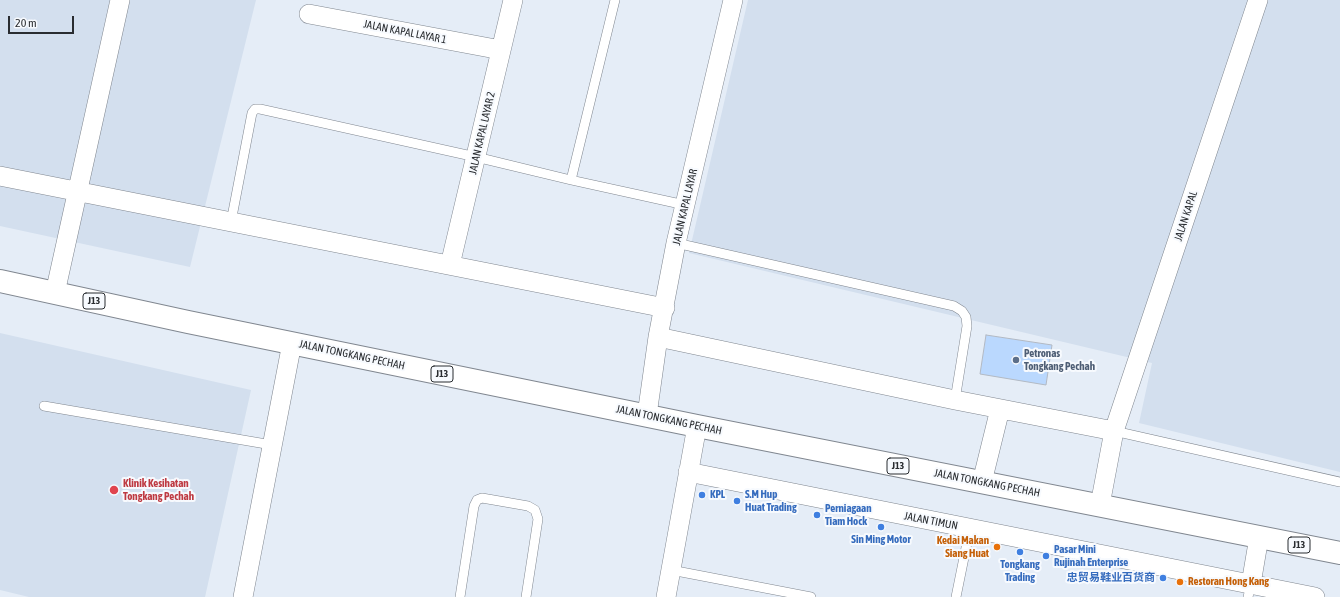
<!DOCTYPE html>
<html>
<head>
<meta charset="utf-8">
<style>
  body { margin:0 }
  #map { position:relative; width:1340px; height:597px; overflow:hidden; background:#e5edf7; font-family:"Asap Condensed",sans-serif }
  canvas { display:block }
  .scale { position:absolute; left:8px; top:16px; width:66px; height:18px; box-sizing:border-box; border:2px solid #292c30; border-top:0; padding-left:5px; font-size:12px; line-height:14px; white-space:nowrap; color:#292c30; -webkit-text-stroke:3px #f7fafe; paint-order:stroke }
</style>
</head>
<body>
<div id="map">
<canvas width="1340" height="597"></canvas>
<div class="scale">20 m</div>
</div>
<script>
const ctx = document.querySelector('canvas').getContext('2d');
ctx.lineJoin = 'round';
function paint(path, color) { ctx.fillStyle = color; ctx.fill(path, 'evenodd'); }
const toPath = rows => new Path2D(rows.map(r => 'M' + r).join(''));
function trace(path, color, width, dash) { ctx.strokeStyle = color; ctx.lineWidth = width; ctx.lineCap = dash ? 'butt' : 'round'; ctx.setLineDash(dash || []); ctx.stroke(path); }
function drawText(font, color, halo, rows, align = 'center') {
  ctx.font = font + ' "Asap Condensed","Noto Sans SC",sans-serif'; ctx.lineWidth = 4; ctx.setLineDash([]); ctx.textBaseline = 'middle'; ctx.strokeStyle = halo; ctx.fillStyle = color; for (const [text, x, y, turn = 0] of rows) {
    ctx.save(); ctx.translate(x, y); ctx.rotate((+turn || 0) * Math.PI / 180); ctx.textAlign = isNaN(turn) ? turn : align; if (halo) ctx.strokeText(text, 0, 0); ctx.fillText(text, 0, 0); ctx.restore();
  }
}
const built = toPath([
  [0,0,256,0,190,267,0,226],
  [748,0,1340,0,1340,472,1139,423,1152,363,689,253],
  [0,333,251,390,205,597,29,597,0,590]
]);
const building = toPath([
  [986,335,1052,345,1046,385,980,374,986,335]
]);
const service = toPath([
  [571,180,615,0],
  [231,222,252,113,255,109,260,109,476,157,571,180,685,205],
  [676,243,954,306,962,311,966,317,967,326,955,400],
  [44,406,272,445],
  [1114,431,1340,482],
  [671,570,811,597],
  [460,597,474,506,477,500,482,498,528,506,535,510,538,519,526,597],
  [956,597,970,528],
  [1248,597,1251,584]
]);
const minor = toPath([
  [309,14,501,50],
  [0,176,665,308],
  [450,265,513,0],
  [55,293,120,0],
  [658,337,955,400,1114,431],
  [647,415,658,337,676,243,733,0],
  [688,472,1315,597],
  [982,482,1000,409],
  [1100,505,1114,431,1258,0],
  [1251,584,1259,537],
  [243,597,292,343],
  [666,597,697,426]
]);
const primary = toPath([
  [0,281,188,322,697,426,1340,553]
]);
const markers = [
  [1016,360,4,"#5c6f8a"],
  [114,490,5,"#e0444e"],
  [702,495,4,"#3f7fe0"],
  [737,501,4,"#3f7fe0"],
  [817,515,4,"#3f7fe0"],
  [881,527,4,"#3f7fe0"],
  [997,547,4,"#e8710a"],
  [1020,552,4,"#3f7fe0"],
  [1046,556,4,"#3f7fe0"],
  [1163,578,4,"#3f7fe0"],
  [1180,582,4,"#e8710a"]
];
const shields = [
  [94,301,22],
  [442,374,22],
  [898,466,22],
  [1299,545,22]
];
const shieldNames = [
  ["J13",94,301],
  ["J13",442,374],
  ["J13",898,466],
  ["J13",1299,545]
];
const streetNames = [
  ["JALAN KAPAL LAYAR 1",405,32,11],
  ["JALAN KAPAL LAYAR 2",482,133,-77],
  ["JALAN KAPAL LAYAR",685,207,-77],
  ["JALAN KAPAL",1186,216,-72],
  ["JALAN TONGKANG PECHAH",352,355,12],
  ["JALAN TONGKANG PECHAH",669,420,12],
  ["JALAN TONGKANG PECHAH",987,483,11],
  ["JALAN TIMUN",931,521,11]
];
const serviceNames = [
  ["Petronas",1024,354],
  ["Tongkang Pechah",1024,367]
];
const healthNames = [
  ["Klinik Kesihatan",123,484],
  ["Tongkang Pechah",123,497]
];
const shopNames = [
  ["KPL",710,495],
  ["S.M Hup",745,495],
  ["Huat Trading",745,508],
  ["Perniagaan",825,509],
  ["Tiam Hock",825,522],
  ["Sin Ming Motor",881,540,"center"],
  ["Pasar Mini",1054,550],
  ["Rujinah Enterprise",1054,563],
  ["Tongkang",1020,565,"center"],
  ["Trading",1020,578,"center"],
  ["忠贸易鞋业百货商",1155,578,"right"]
];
const foodNames = [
  ["Kedai Makan",989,541],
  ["Siang Huat",989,554],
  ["Restoran Hong Kang",1188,582,"left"]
];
paint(built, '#d3dfee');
paint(building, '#bad8fe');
trace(building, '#b2b9c3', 1);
trace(service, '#808790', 10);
trace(minor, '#808790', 20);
trace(primary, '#808790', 24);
trace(service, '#fff', 9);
trace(minor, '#fff', 19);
trace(primary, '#fff', 22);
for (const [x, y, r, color] of markers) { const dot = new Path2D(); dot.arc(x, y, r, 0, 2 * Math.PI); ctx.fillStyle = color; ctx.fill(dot); trace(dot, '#f7fafe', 1.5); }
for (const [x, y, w] of shields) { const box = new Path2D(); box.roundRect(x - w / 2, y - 8, w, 16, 3); ctx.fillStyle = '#f7fafe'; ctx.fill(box); trace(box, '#292c30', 1); }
drawText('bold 10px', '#292c30', null, shieldNames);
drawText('11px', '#292c30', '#f7fafe', streetNames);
drawText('bold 11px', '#4e5e75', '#f7fafe', serviceNames, 'left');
drawText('bold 11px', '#be3a42', '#f7fafe', healthNames, 'left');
drawText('bold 11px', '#366cbe', '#f7fafe', shopNames, 'left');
drawText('bold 11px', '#c56008', '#f7fafe', foodNames, 'right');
</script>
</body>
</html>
